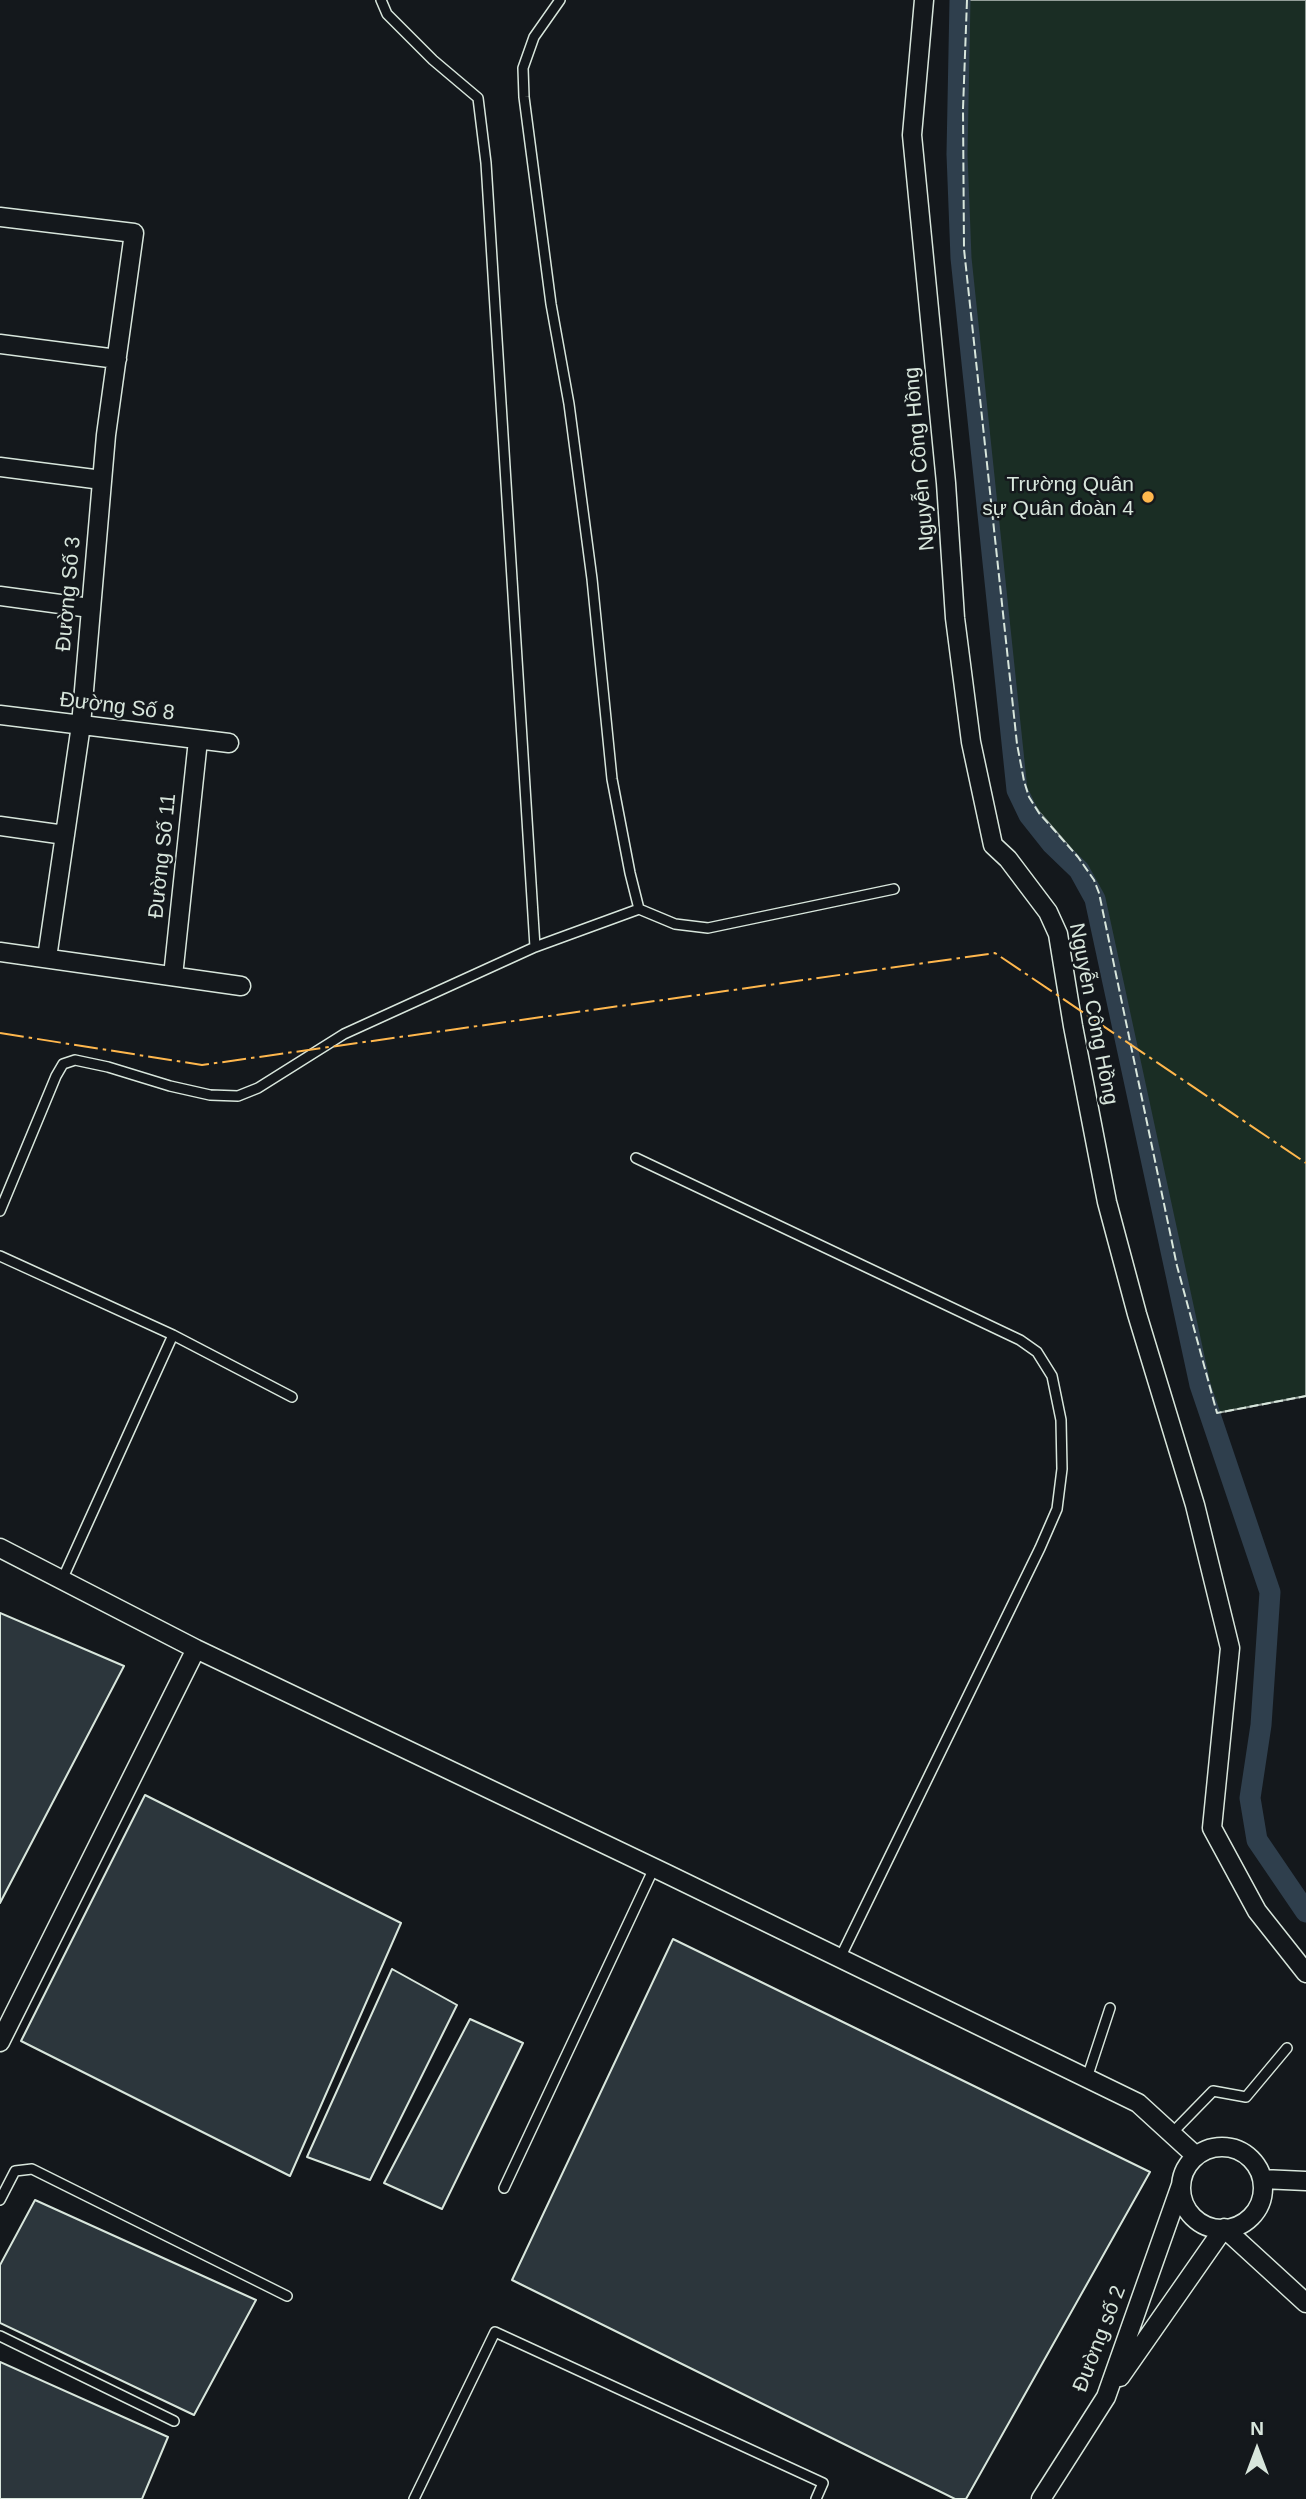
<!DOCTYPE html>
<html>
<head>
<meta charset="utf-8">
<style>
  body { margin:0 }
  #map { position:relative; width:1306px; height:2499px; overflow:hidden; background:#14181c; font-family:Arial,sans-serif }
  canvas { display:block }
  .north { position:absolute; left:1222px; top:2415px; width:70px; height:70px; -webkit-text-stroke:5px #14181c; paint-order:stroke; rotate:0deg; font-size:19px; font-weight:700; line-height:28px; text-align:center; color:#d8e6dc }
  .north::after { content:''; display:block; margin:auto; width:24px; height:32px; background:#d8e6dc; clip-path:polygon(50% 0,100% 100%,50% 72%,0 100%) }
</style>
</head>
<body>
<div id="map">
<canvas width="1306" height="2499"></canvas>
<div class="north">N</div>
</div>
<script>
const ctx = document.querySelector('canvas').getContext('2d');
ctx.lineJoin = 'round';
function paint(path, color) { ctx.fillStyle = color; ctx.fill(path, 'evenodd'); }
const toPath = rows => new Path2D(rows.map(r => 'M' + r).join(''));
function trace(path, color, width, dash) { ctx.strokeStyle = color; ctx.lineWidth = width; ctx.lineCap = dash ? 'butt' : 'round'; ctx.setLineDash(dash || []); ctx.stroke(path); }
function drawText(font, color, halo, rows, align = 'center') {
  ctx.font = font + ' Arial,sans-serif'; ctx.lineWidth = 5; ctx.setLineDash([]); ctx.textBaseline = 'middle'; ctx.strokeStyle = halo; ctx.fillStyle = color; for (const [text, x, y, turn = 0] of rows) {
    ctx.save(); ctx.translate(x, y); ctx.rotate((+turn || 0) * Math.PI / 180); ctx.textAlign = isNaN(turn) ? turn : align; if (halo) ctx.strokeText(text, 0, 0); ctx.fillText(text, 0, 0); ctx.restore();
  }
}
const green = toPath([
  [967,0,1306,0,1306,1396,1217,1413,1177,1266,1099,893,1094,880,1078,857,1039,812,1029,797,1024,781,1017,744,964,249,963,109,967,0]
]);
const canal = toPath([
  [960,0,957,154,961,258,1017,790,1029,815,1052,844,1079,870,1095,899,1200,1385,1270,1592,1261,1725,1250,1798,1257,1840,1306,1912]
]);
const building = toPath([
  [0,1613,124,1666,0,1903,0,1613],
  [145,1795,401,1923,290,2176,21,2041,145,1795],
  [673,1939,1150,2172,966,2499,955,2499,512,2280,673,1939],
  [392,1969,457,2005,370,2180,307,2157,392,1969],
  [470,2019,523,2043,442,2209,384,2183,470,2019],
  [35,2200,256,2300,194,2415,0,2323,0,2265,35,2200],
  [0,2362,168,2437,142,2499,0,2499,0,2362]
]);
const lane = toPath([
  [381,0,387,14,433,60,478,98,486,163,535,947],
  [560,0,534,37,523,68,524,97,551,304,569,404,592,579,612,779,630,873,639,909,675,924,708,928,894,889],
  [636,1158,1020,1340,1037,1352,1052,1376,1061,1420,1062,1469,1057,1509,1040,1548,840,1958],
  [0,1211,56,1076,63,1064,75,1060,108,1067,170,1086,210,1095,238,1096,258,1088,344,1034,535,947,639,909],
  [0,1256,173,1335,292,1397],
  [62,1580,173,1335],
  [1087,2078,1110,2008],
  [1173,2132,1213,2091,1246,2097,1287,2048],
  [504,2188,654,1868],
  [0,2200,15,2171,32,2169,287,2296],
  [0,2336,174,2421],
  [414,2499,495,2332,823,2483,816,2499]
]);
const street = toPath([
  [924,0,912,135,946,483,955,618,971,742,993,845,1008,859,1048,912,1058,934,1073,1026,1107,1202,1137,1314,1195,1505,1230,1648,1212,1828,1257,1911,1306,1973],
  [0,217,134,233,106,435,81,725,47,958],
  [0,344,117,359],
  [0,467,102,480],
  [0,596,90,608],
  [0,715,229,743],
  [0,826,65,835],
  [0,952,241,986],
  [173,976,198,740],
  [0,1548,196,1649,667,1874,1138,2103,1196,2156],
  [0,2042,196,1649],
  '1181 2188a41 41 0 1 1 82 0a41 41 0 1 1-82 0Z',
  [1262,2179,1306,2181],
  [1120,2377,1224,2228,1306,2303],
  [1041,2499,1106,2397,1181,2185]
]);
const fence = toPath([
  [967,0,963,109,964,249,1017,744,1024,781,1029,797,1039,813,1078,857,1094,880,1099,893,1177,1266,1217,1413,1306,1396]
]);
const power = toPath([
  [0,1033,202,1065,995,953,1306,1163]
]);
const markers = [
  [1148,497,7,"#ffb74d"]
];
const streetNames = [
  ["Nguyễn Công Hồng",920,459,-95],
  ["Đường Số 3",69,594,-85],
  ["Đường Số 8",117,707,7],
  ["Đường Số 11",163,856,-84],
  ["Nguyễn Công Hồng",1093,1014,79],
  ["Đường số 2",1100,2339,-69]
];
const poiNames = [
  ["Trường Quân",1134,485],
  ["sự Quân đoàn 4",1134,509]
];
paint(green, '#1a2d24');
trace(green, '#939e99', 2);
trace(canal, '#2f3f4d', 21);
paint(building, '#2c363c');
trace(building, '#d8e6dc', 2);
trace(lane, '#d8e6dc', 12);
trace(street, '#d8e6dc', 21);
trace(lane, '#14181c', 9);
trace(street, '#14181c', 18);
trace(fence, '#d8e6dc', 2, [9, 3.5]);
trace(power, '#ffb74d', 2, [24, 5, 3.5, 5]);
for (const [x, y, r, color] of markers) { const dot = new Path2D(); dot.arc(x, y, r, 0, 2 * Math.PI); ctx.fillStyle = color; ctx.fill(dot); trace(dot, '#14181c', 2.5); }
drawText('21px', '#d8e6dc', '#14181c', streetNames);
drawText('21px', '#d8e6dc', '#14181c', poiNames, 'right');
</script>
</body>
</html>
